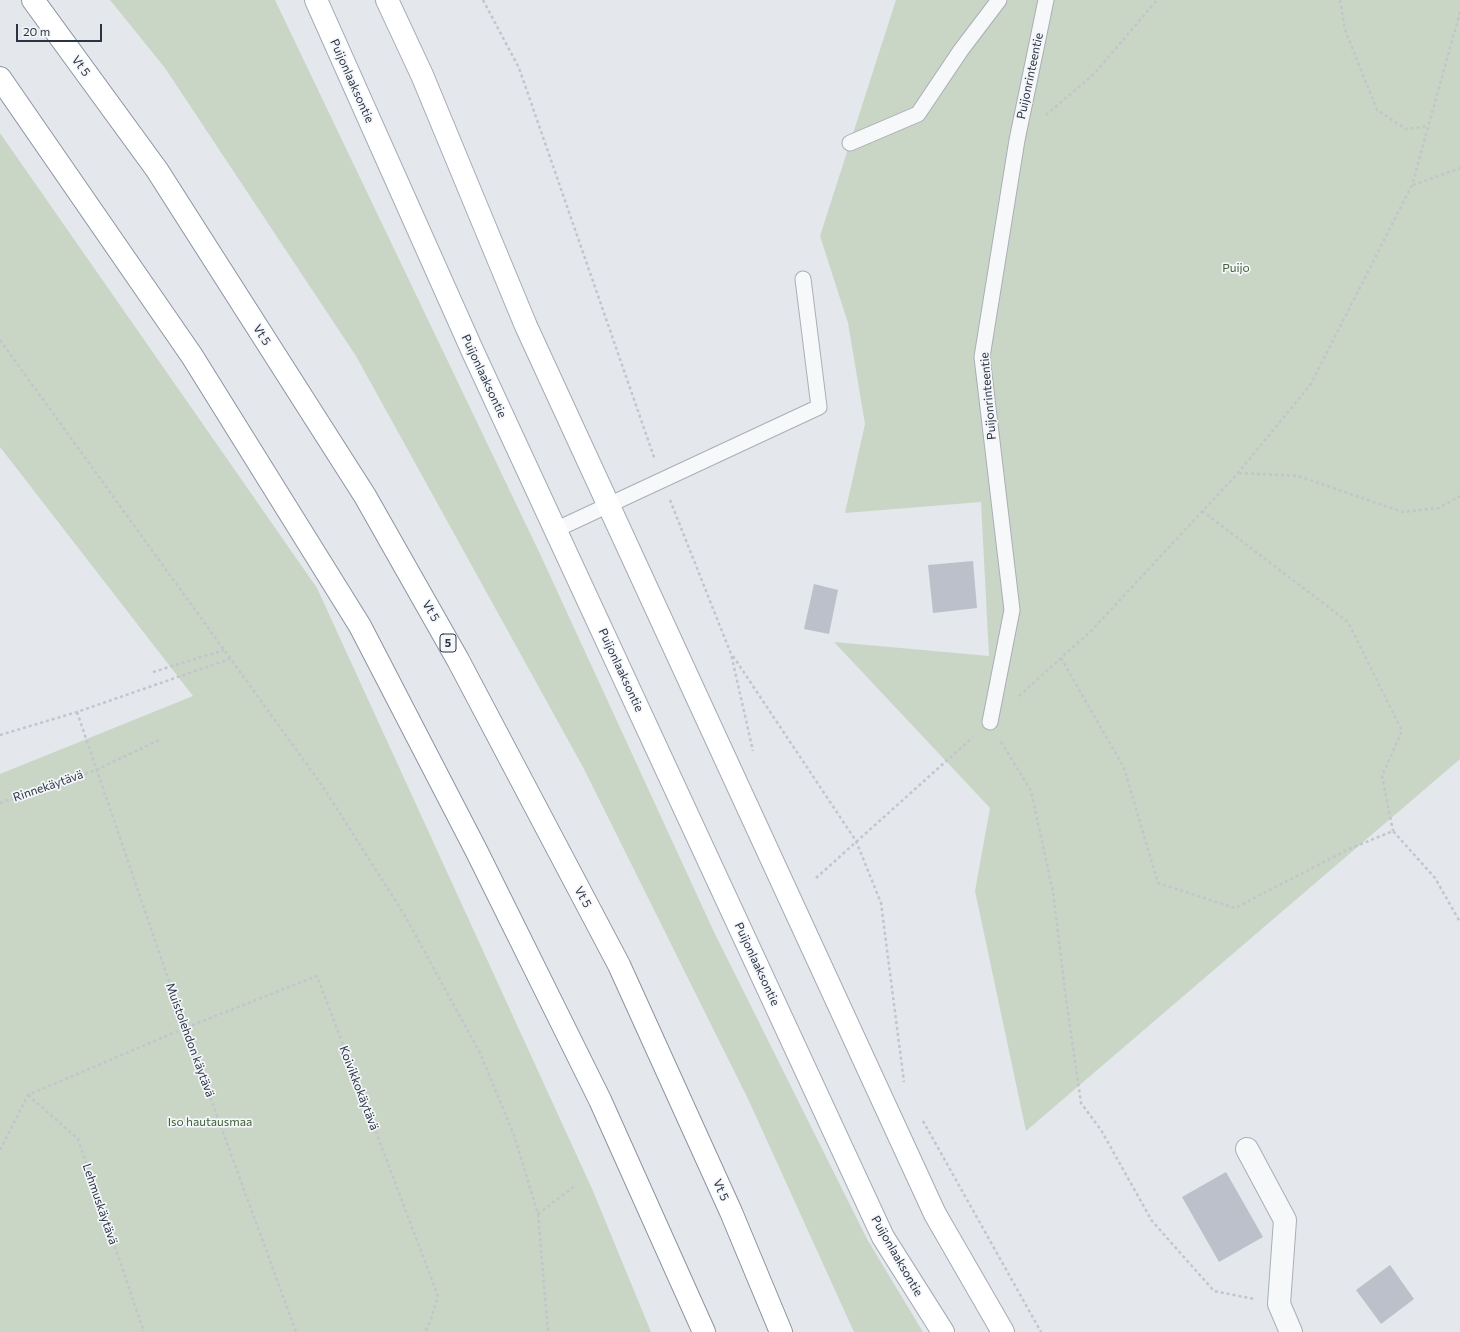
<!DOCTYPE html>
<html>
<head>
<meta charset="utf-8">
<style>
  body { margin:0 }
  #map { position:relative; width:1460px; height:1332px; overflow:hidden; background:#e4e7ec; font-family:Commissioner,sans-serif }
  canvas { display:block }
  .scale { position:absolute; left:16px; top:24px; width:86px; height:18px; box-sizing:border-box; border:2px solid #2b3445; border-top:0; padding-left:5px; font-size:12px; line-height:14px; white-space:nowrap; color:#2b3445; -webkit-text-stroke:3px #f4f6f9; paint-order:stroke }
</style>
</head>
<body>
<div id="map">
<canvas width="1460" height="1332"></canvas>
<div class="scale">20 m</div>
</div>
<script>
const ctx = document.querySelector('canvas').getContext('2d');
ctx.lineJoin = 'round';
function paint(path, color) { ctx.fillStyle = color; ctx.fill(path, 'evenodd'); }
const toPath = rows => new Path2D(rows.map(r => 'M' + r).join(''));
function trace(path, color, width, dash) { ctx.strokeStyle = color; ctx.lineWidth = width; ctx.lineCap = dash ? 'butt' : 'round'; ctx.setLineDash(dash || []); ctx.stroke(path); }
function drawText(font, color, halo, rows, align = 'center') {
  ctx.font = font + ' Commissioner,sans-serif'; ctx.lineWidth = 3.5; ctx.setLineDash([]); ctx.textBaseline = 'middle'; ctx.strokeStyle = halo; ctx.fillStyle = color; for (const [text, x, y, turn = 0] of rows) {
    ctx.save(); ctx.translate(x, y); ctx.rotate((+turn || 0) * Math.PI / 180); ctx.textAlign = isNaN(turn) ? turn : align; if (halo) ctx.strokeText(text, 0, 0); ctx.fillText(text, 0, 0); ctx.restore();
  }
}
const green = toPath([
  [110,0,275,0,541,556,714,932,867,1239,923,1332,854,1332,749,1101,584,769,356,356,165,68],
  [896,0,1460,0,1460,759,1026,1131,975,891,990,808,834,642,989,656,981,502,845,513,865,424,848,323,820,236],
  [0,133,317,588,593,1191,651,1332,0,1332,0,774,193,696,0,447]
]);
const building = toPath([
  [973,561,977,608,933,613,928,565],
  [814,584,838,590,829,634,804,629],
  [1226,1172,1263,1237,1219,1262,1182,1197],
  [1390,1265,1414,1299,1381,1324,1356,1290]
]);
const path = toPath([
  [483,0,519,68,655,460],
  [1340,0,1345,30,1377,110,1406,129,1428,126],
  [1046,115,1094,74,1157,0],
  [1413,185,1460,168],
  [0,340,321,784,404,914,480,1053,514,1135,538,1214,548,1332],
  [1239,473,1298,476,1403,512,1439,508,1460,496],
  [670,500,731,654,753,751],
  [1202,511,1348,622,1402,731,1382,776,1393,831],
  [733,656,856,841,881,903,904,1082],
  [1061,658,1124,768,1158,883,1235,908,1349,849,1393,831,1435,878,1460,922],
  [153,672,224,650],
  [1019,696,1091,631,1238,473,1311,384,1412,185,1460,12],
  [77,712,185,1028,296,1332],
  [0,735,77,712,230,659],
  [1001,742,1031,791,1053,892,1066,999,1081,1103,1101,1130,1152,1221,1214,1291,1254,1299],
  [0,803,96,770,161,739],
  [816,878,973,737],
  [28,1095,78,1139,144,1332],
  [923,1121,1041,1332],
  [0,1150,28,1095,185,1028,317,976,438,1296,431,1319,425,1332],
  [538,1214,576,1185]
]);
const service = toPath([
  [850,143,918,114,961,50,999,0],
  [555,530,819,407,803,279],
  [990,722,1012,610,982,357,1017,140,1046,0]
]);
const minor = toPath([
  [1247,1149,1285,1220,1279,1304,1291,1332]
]);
const primary = toPath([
  [316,0,473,352,883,1237,943,1332],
  [387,0,422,75,526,326,935,1214,1003,1332]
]);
const motorway = toPath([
  [33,0,157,170,365,496,458,660,619,965,731,1212,781,1332],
  [0,78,192,356,360,626,477,852,600,1100,704,1332]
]);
const shields = [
  [448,643,16]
];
const shieldNames = [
  ["5",448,643]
];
const streetNames = [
  ["Vt 5",81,66,54],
  ["Puijonrinteentie",1030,76,-78],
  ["Puijonlaaksontie",352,81,66],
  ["Vt 5",262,335,58],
  ["Puijonlaaksontie",484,376,65],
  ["Puijonrinteentie",988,396,-95],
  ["Vt 5",431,611,60],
  ["Puijonlaaksontie",621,670,65],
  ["Rinnekäytävä",48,786,-19],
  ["Vt 5",583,897,62],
  ["Puijonlaaksontie",757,964,65],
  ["Muistolehdon käytävä",190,1040,70],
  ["Koivikkokäytävä",359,1088,69],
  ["Vt 5",721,1190,66],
  ["Lehmuskäytävä",100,1204,71],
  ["Puijonlaaksontie",897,1256,60]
];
const parkNames = [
  ["Puijo",1236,268],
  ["Iso hautausmaa",210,1122]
];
paint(green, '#c9d6c5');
paint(building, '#bbc0ca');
trace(service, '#a9aeb7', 17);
trace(minor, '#a9aeb7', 24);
trace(primary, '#a3abb8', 24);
trace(motorway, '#8b94a3', 24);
trace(path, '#c2c5cb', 2.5, [3, 3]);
trace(service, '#f7f8fa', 15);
trace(minor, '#f7f8fa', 22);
trace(primary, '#fff', 22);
trace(motorway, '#fff', 22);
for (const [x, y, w] of shields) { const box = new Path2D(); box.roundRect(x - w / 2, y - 9, w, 18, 3); ctx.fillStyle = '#f4f6f9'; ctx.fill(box); trace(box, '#2b3445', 1); }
drawText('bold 11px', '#2b3445', null, shieldNames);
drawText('12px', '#2b3445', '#f4f6f9', streetNames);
drawText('12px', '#3f6138', '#f4f6f9', parkNames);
</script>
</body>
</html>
